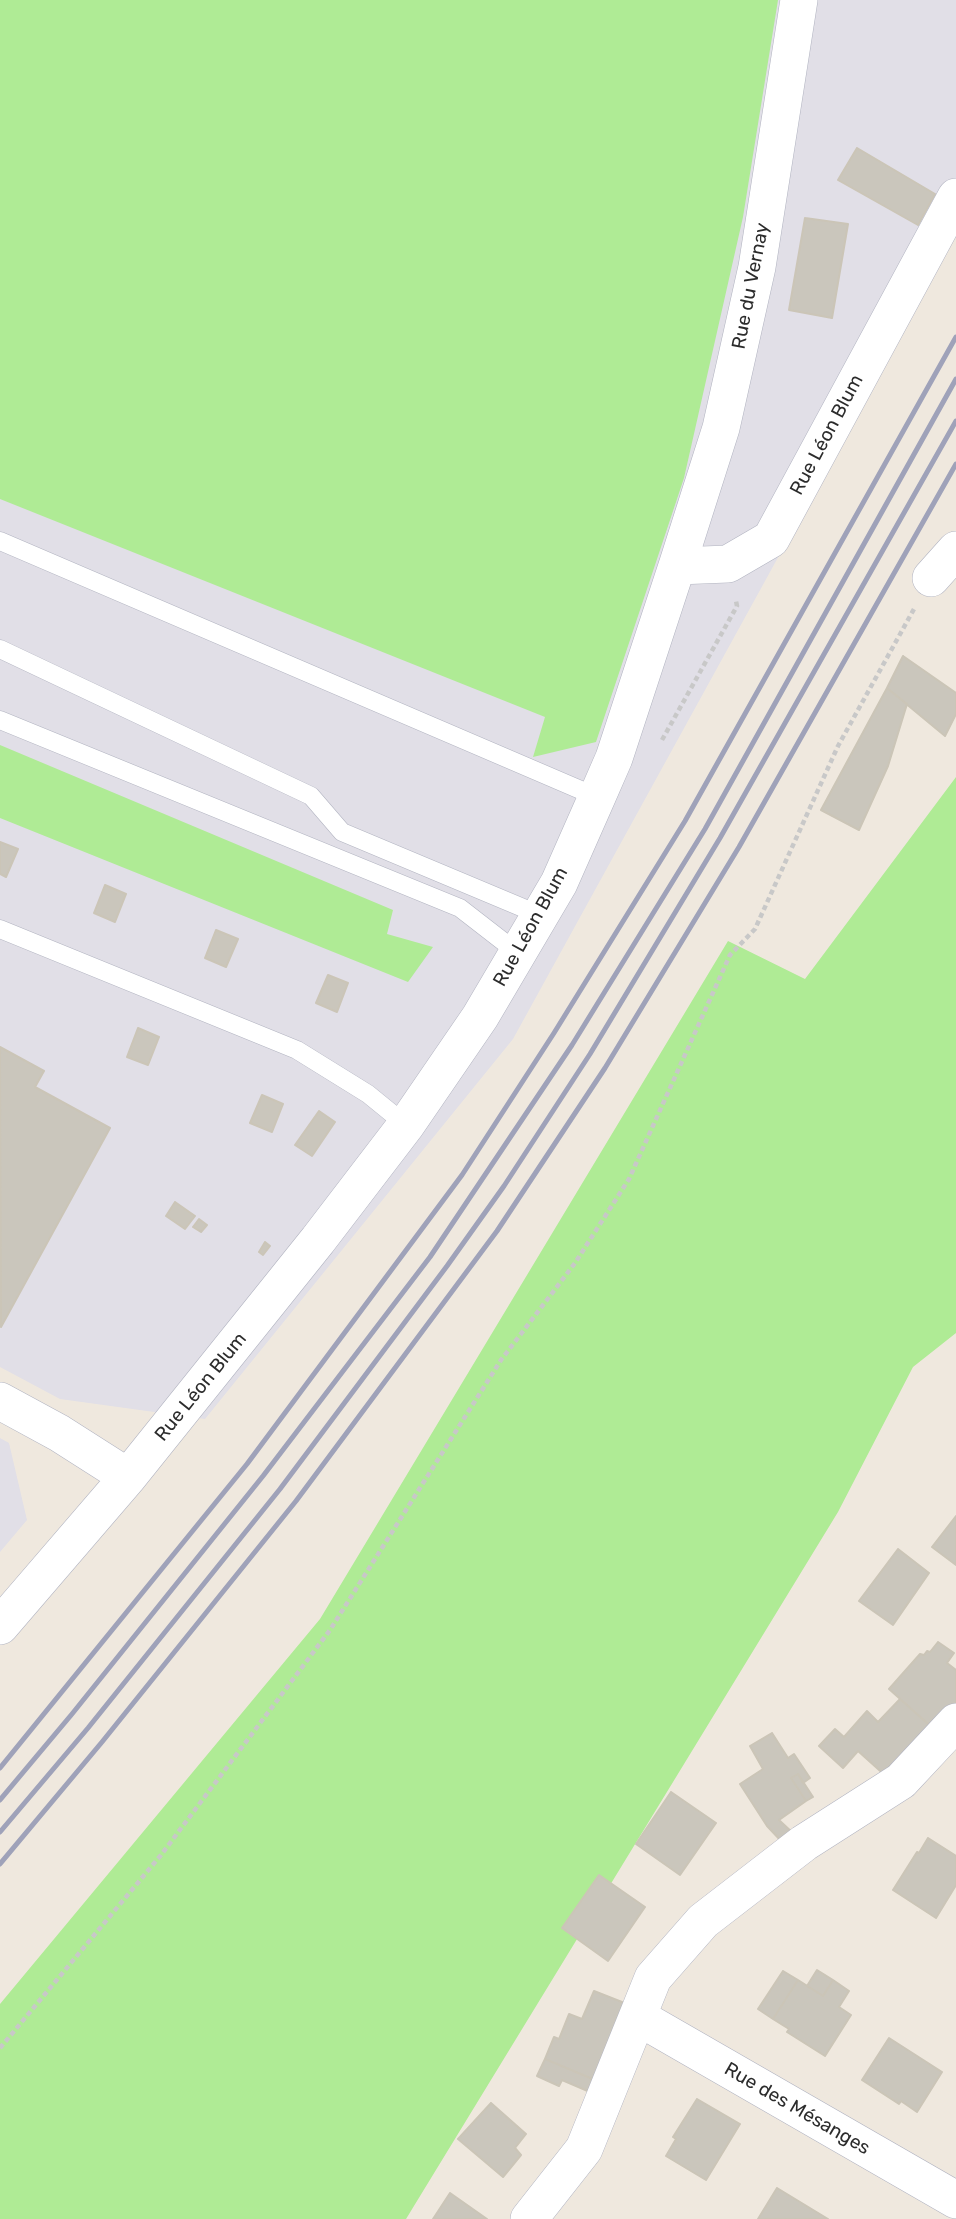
<!DOCTYPE html>
<html>
<head>
<meta charset="utf-8">
<style>
  body { margin:0 }
  canvas { display:block; background:#efe8de }
</style>
</head>
<body>
<canvas width="956" height="2219"></canvas>
<script>
const ctx = document.querySelector('canvas').getContext('2d');
ctx.lineJoin = 'round';
function paint(path, color) { ctx.fillStyle = color; ctx.fill(path, 'evenodd'); }
const toPath = rows => new Path2D(rows.map(r => 'M' + r).join(''));
function trace(path, color, width, dash) { ctx.strokeStyle = color; ctx.lineWidth = width; ctx.lineCap = dash ? 'butt' : 'round'; ctx.setLineDash(dash || []); ctx.stroke(path); }
function drawText(font, color, halo, rows, align = 'center') {
  ctx.font = font + ' Rubik,sans-serif'; ctx.lineWidth = 6; ctx.setLineDash([]); ctx.textBaseline = 'middle'; ctx.strokeStyle = halo; ctx.fillStyle = color; for (const [text, x, y, turn = 0] of rows) {
    ctx.save(); ctx.translate(x, y); ctx.rotate((+turn || 0) * Math.PI / 180); ctx.textAlign = isNaN(turn) ? turn : align; if (halo) ctx.strokeText(text, 0, 0); ctx.fillText(text, 0, 0); ctx.restore();
  }
}
const industrial = toPath([
  [0,0,956,0,956,234,513,1039,205,1419,60,1399,0,1367],
  [0,1438,9,1443,27,1520,0,1552]
]);
const green = toPath([
  [0,0,778,0,743,217,684,478,596,742,533,757,545,717,0,499],
  [0,745,393,910,387,934,433,947,408,982,0,818],
  [956,777,956,1333,913,1367,838,1512,406,2219,0,2219,0,2004,320,1619,728,941,805,979]
]);
const building = toPath([
  [857,148,935,194,918,225,838,180,857,148],
  [805,218,848,224,832,318,789,310,805,218],
  [903,656,956,693,956,714,945,736,887,688,903,656],
  [887,688,907,704,888,766,859,830,821,810,887,688],
  [0,842,18,849,6,877,0,874,0,842],
  [105,885,126,894,115,922,94,913,105,885],
  [216,930,238,939,226,967,205,958,216,930],
  [328,975,348,983,337,1012,316,1003,328,975],
  [138,1028,159,1037,148,1065,127,1057,138,1028],
  [0,1047,44,1071,35,1087,110,1128,1,1327,0,1047],
  [262,1095,283,1104,272,1132,250,1123,262,1095],
  [319,1111,335,1122,312,1156,295,1145,319,1111],
  [175,1202,195,1216,185,1229,166,1216,175,1202],
  [199,1219,207,1225,201,1232,193,1227,199,1219],
  [265,1242,270,1246,263,1255,259,1252,265,1242],
  [956,1516,956,1565,932,1547,956,1516],
  [898,1549,929,1573,893,1625,859,1601,898,1549],
  [938,1642,954,1653,947,1663,956,1670,956,1708,936,1731,889,1689,920,1654,924,1655,927,1651,930,1652,938,1642],
  [900,1699,936,1731,888,1778,858,1751,843,1768,819,1746,835,1729,844,1737,867,1711,878,1722,900,1699],
  [772,1733,788,1758,794,1754,810,1778,803,1783,798,1774,791,1778,806,1801,779,1820,795,1835,783,1843,767,1826,740,1784,763,1769,750,1746,772,1733],
  [798,1774,813,1797,806,1801,791,1778,798,1774],
  [671,1792,716,1823,680,1875,636,1844,671,1792],
  [928,1838,956,1856,956,1885,936,1918,893,1890,917,1852,919,1853,928,1838],
  [599,1875,645,1907,608,1961,562,1928,599,1875],
  [817,1970,833,1980,823,1996,807,1986,817,1970],
  [783,1971,798,1980,773,2019,758,2009,783,1971],
  [798,1980,823,1996,833,1980,849,1991,839,2007,851,2015,825,2056,787,2032,789,2029,773,2019,798,1980],
  [594,1991,627,2004,595,2080,545,2059,554,2037,559,2039,569,2014,582,2019,594,1991],
  [889,2038,942,2072,917,2112,901,2101,899,2104,862,2080,889,2038],
  [545,2059,595,2080,590,2092,562,2080,559,2086,537,2076,545,2059],
  [697,2099,740,2124,706,2180,666,2156,676,2139,673,2137,697,2099],
  [491,2103,526,2134,515,2148,521,2155,503,2177,458,2139,491,2103],
  [777,2188,828,2219,758,2219,777,2188],
  [450,2193,487,2219,433,2219,450,2193]
]);
const path = toPath([
  [662,740,737,606,736,601],
  [0,2048,161,1855,330,1630,501,1360,575,1263,629,1179,730,955,755,929,838,746,914,609]
]);
const service = toPath([
  [0,541,597,797],
  [0,649,311,796,342,832,540,915],
  [0,720,460,908,518,953],
  [0,929,297,1050,368,1094,406,1125]
]);
const minor = toPath([
  [677,566,721,428,757,267,799,0],
  [931,578,956,550],
  [0,1401,59,1433,128,1477],
  [0,1626,128,1477,318,1240,406,1125,480,1017,559,883,597,797,614,758,677,566,728,564,771,539,956,197],
  [638,2017,956,2200],
  [529,2219,584,2149,653,1978,703,1921,804,1843,901,1781,956,1722]
]);
const rail = toPath([
  [0,1768,247,1464,462,1175,554,1033,685,821,956,337],
  [0,1800,72,1714,263,1476,430,1257,572,1045,705,829,956,379],
  [0,1832,88,1728,280,1489,447,1266,504,1186,590,1054,720,838,956,421],
  [0,1864,102,1742,296,1501,497,1231,605,1068,739,847,956,464]
]);
const streetNames = [
  ["Rue du Vernay",751,286,-79],
  ["Rue Léon Blum",827,435,-62],
  ["Rue Léon Blum",531,927,-61],
  ["Rue Léon Blum",201,1387,-51],
  ["Rue des Mésanges",797,2109,30]
];
paint(industrial, '#e1dfe7');
paint(green, '#afeb95');
paint(building, '#cac6bc');
trace(building, '#cbc5b7', 2);
trace(service, '#b2b4c1', 19);
trace(minor, '#b2b4c1', 38);
trace(path, '#c8c8c8', 4.5, [5, 3.5]);
trace(service, '#fff', 18);
trace(minor, '#fff', 37);
trace(rail, '#9fa2b9', 5);
drawText('19px', '#2c2c2c', '#fff', streetNames);
</script>
</body>
</html>
